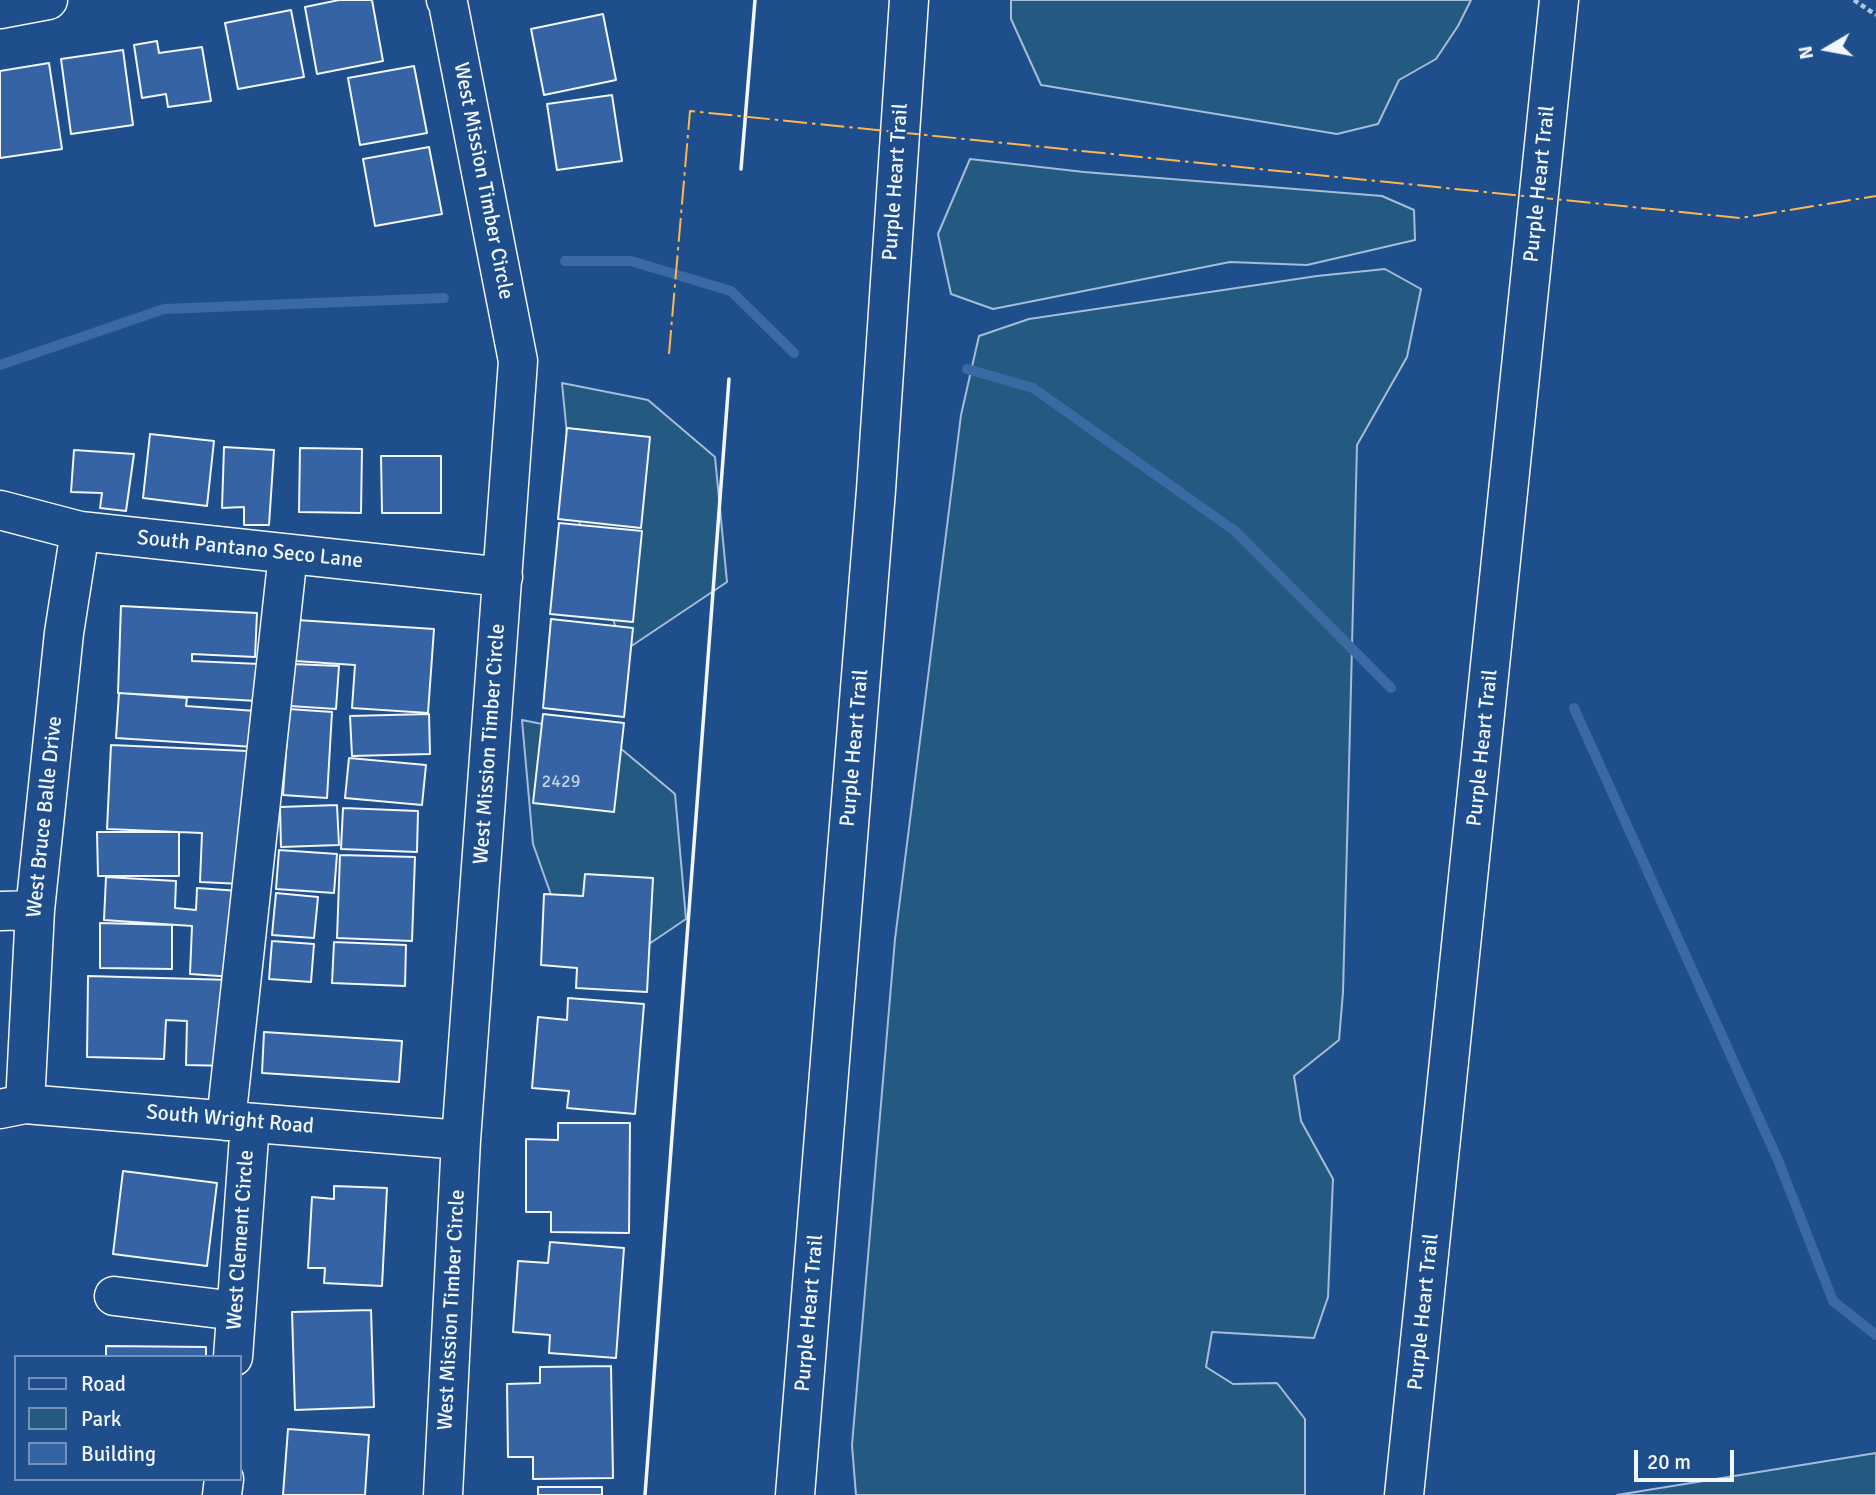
<!DOCTYPE html>
<html>
<head>
<meta charset="utf-8">
<style>
  body { margin:0 }
  #map { position:relative; width:1876px; height:1495px; overflow:hidden; background:#1f4e8c; font-family:Signika,sans-serif }
  canvas { display:block }
  .legend { position:absolute; left:14px; top:1355px; width:228px; height:126px; box-sizing:border-box; background:#1f4e8c; border:2px solid #7391ba; margin:0; padding:9px 12px; list-style:none; font-size:21px; color:#f2f6ff }
  .legend li { display:flex; align-items:center; gap:14px; height:35px }
  .legend b { width:35px; border:2px solid #7391ba }
  .north { position:absolute; left:1792px; top:14px; width:70px; height:70px; -webkit-text-stroke:5px #1f4e8c; paint-order:stroke; rotate:260deg; font-size:19px; font-weight:700; line-height:28px; text-align:center; color:#f2f6ff }
  .north::after { content:''; display:block; margin:auto; width:24px; height:32px; background:#f2f6ff; clip-path:polygon(50% 0,100% 100%,50% 72%,0 100%) }
  .scale { position:absolute; left:1634px; top:1450px; width:100px; height:32px; box-sizing:border-box; border:4px solid #f2f6ff; border-top:0; padding-left:9px; font-size:21px; line-height:24px; white-space:nowrap; color:#f2f6ff; -webkit-text-stroke:5px #1f4e8c; paint-order:stroke }
</style>
</head>
<body>
<div id="map">
<canvas width="1876" height="1495"></canvas>
<ul class="legend">
<li><b style="height:9px;background:#1f4e8c"></b>Road</li>
<li><b style="height:19px;background:#245a82"></b>Park</li>
<li><b style="height:19px;background:#3563a3"></b>Building</li>
</ul>
<div class="north">N</div>
<div class="scale">20 m</div>
</div>
<script>
const ctx = document.querySelector('canvas').getContext('2d');
ctx.lineJoin = 'round';
function paint(path, color) { ctx.fillStyle = color; ctx.fill(path, 'evenodd'); }
const toPath = rows => new Path2D(rows.map(r => 'M' + r).join(''));
function trace(path, color, width, dash) { ctx.strokeStyle = color; ctx.lineWidth = width; ctx.lineCap = dash ? 'butt' : 'round'; ctx.setLineDash(dash || []); ctx.stroke(path); }
function drawText(font, color, halo, rows, align = 'center') {
  ctx.font = font + ' Signika,sans-serif'; ctx.lineWidth = 5; ctx.setLineDash([]); ctx.textBaseline = 'middle'; ctx.strokeStyle = halo; ctx.fillStyle = color; for (const [text, x, y, turn = 0] of rows) {
    ctx.save(); ctx.translate(x, y); ctx.rotate((+turn || 0) * Math.PI / 180); ctx.textAlign = isNaN(turn) ? turn : align; if (halo) ctx.strokeText(text, 0, 0); ctx.fillText(text, 0, 0); ctx.restore();
  }
}
const green = toPath([
  [1011,0,1471,0,1458,26,1436,59,1399,80,1378,124,1337,134,1041,85,1011,19,1011,0],
  [970,159,1084,172,1382,196,1414,210,1415,240,1307,265,1230,262,993,309,951,294,938,234,970,159],
  [1385,269,1421,289,1407,357,1357,445,1348,807,1343,992,1339,1040,1294,1076,1301,1121,1333,1179,1328,1297,1314,1338,1212,1332,1206,1367,1233,1384,1277,1383,1305,1419,1305,1495,856,1495,852,1445,895,939,961,415,979,336,1029,319,1317,276,1385,269],
  [562,383,648,400,715,457,727,582,624,651,574,507,562,383],
  [522,720,607,737,675,794,686,919,584,988,533,844,522,720],
  [1876,1453,1876,1495,1617,1495,1876,1453]
]);
const stream = toPath([
  [565,261,631,261,731,291,794,353],
  [0,365,164,309,444,298],
  [967,369,1033,388,1235,531,1391,688],
  [1574,708,1778,1160,1833,1301,1876,1335]
]);
const building = toPath([
  [339,0,372,0,383,61,317,74,305,7,339,0],
  [291,10,304,77,238,89,225,23,291,10],
  [603,14,616,80,544,95,531,29,603,14],
  [157,41,159,53,202,47,211,101,168,107,166,94,142,98,134,45,157,41],
  [123,50,133,125,71,134,61,59,123,50],
  [49,63,62,149,0,158,0,71,49,63],
  [414,66,427,133,360,145,348,78,414,66],
  [612,95,622,161,557,170,547,104,612,95],
  [429,147,442,214,375,226,363,159,429,147],
  [567,428,650,437,641,528,558,519,567,428],
  [150,434,214,441,207,506,143,498,150,434],
  [224,447,274,450,269,525,244,525,244,507,222,508,224,447],
  [300,448,362,449,361,513,299,512,300,448],
  [74,450,134,454,126,511,100,508,102,493,71,492,74,450],
  [381,456,441,456,441,513,382,513,381,456],
  [559,523,642,531,633,622,550,614,559,523],
  [121,606,257,613,255,657,192,654,192,661,260,664,257,701,118,693,121,606],
  [551,619,633,628,624,717,543,708,551,619],
  [297,620,434,629,428,713,352,708,355,665,295,661,297,620],
  [292,664,339,666,336,709,290,706,292,664],
  [119,693,187,698,186,706,256,711,254,747,116,738,119,693],
  [289,709,332,712,327,798,283,795,289,709],
  [429,714,430,754,352,756,350,716,429,714],
  [543,714,624,723,614,812,533,803,543,714],
  [111,745,248,751,242,884,200,882,202,833,107,829,111,745],
  [349,758,426,765,422,805,345,798,349,758],
  [337,805,339,845,281,847,280,807,337,805],
  [343,808,418,811,417,852,341,849,343,808],
  [97,832,179,832,179,876,98,876,97,832],
  [279,850,337,854,334,893,276,889,279,850],
  [340,855,415,857,412,941,337,938,340,855],
  [585,874,653,878,647,992,576,988,577,968,541,965,544,894,583,896,585,874],
  [106,877,176,881,175,908,196,910,197,888,239,891,234,977,190,974,192,926,104,920,106,877],
  [276,893,318,897,314,938,272,935,276,893],
  [100,923,172,925,172,969,100,968,100,923],
  [272,941,314,944,311,982,269,979,272,941],
  [334,942,406,945,405,986,332,983,334,942],
  [88,976,231,980,229,1066,186,1065,187,1021,166,1020,164,1059,87,1057,88,976],
  [568,998,644,1004,635,1114,567,1108,569,1091,532,1088,538,1017,567,1020,568,998],
  [264,1032,402,1041,399,1082,262,1073,264,1032],
  [558,1123,630,1123,629,1233,551,1232,551,1212,526,1212,526,1139,558,1140,558,1123],
  [123,1171,217,1183,207,1266,113,1254,123,1171],
  [334,1186,387,1188,382,1286,324,1283,325,1268,308,1268,312,1197,334,1199,334,1186],
  [550,1242,624,1248,616,1358,549,1353,550,1335,513,1332,518,1261,548,1263,550,1242],
  [371,1310,374,1407,295,1410,292,1312,371,1310],
  [106,1346,206,1347,206,1357,106,1357,106,1346],
  [611,1366,613,1478,533,1479,533,1457,508,1457,507,1384,540,1383,540,1367,611,1366],
  [288,1429,369,1435,365,1495,283,1495,288,1429],
  [538,1487,602,1487,602,1495,538,1495,538,1487]
]);
const path = toPath([
  [1854,0,1876,15]
]);
const minor = toPath([
  [0,9,48,0],
  [0,510,80,531,503,577],
  [0,911,35,910],
  [25,1104,35,910,64,633,80,531],
  [0,1109,25,1104,461,1140],
  [226,1121,288,554],
  [114,1296,236,1311],
  [233,1357,250,1123],
  [222,1495,224,1479],
  [443,1495,461,1140,518,361,448,3,446,0]
]);
const highway = toPath([
  [795,1495,876,490,909,0],
  [1404,1495,1559,0]
]);
const wall = toPath([
  [741,169,755,0],
  [645,1495,729,379]
]);
const power = toPath([
  [669,354,690,111,1740,218,1876,196]
]);
const numberNames = [
  ["2429",561,782]
];
const streetNames = [
  ["West Mission Timber Circle",483,181,79],
  ["Purple Heart Trail",896,182,-86],
  ["Purple Heart Trail",1540,184,-84],
  ["South Pantano Seco Lane",250,550,6],
  ["West Mission Timber Circle",490,744,-86],
  ["Purple Heart Trail",855,748,-85],
  ["Purple Heart Trail",1483,748,-84],
  ["West Bruce Balle Drive",45,817,-84],
  ["South Wright Road",230,1120,5],
  ["West Clement Circle",241,1240,-86],
  ["West Mission Timber Circle",452,1310,-87],
  ["Purple Heart Trail",1424,1312,-84],
  ["Purple Heart Trail",810,1313,-85]
];
paint(green, '#245a82');
trace(green, '#a8bbd7', 2);
trace(stream, '#3b69a3', 10);
paint(building, '#3563a3');
trace(building, '#f2f6ff', 2);
trace(minor, '#f2f6ff', 41);
trace(highway, '#f2f6ff', 41);
trace(path, '#b3c4dc', 4.5, [5, 3.5]);
trace(minor, '#1f4e8c', 38);
trace(highway, '#1f4e8c', 38);
trace(wall, '#f2f6ff', 3.5);
trace(power, '#ffb74d', 2, [24, 5, 3.5, 5]);
drawText('18px', '#c3d1e8', null, numberNames);
drawText('21px', '#f2f6ff', '#1f4e8c', streetNames);
</script>
</body>
</html>
